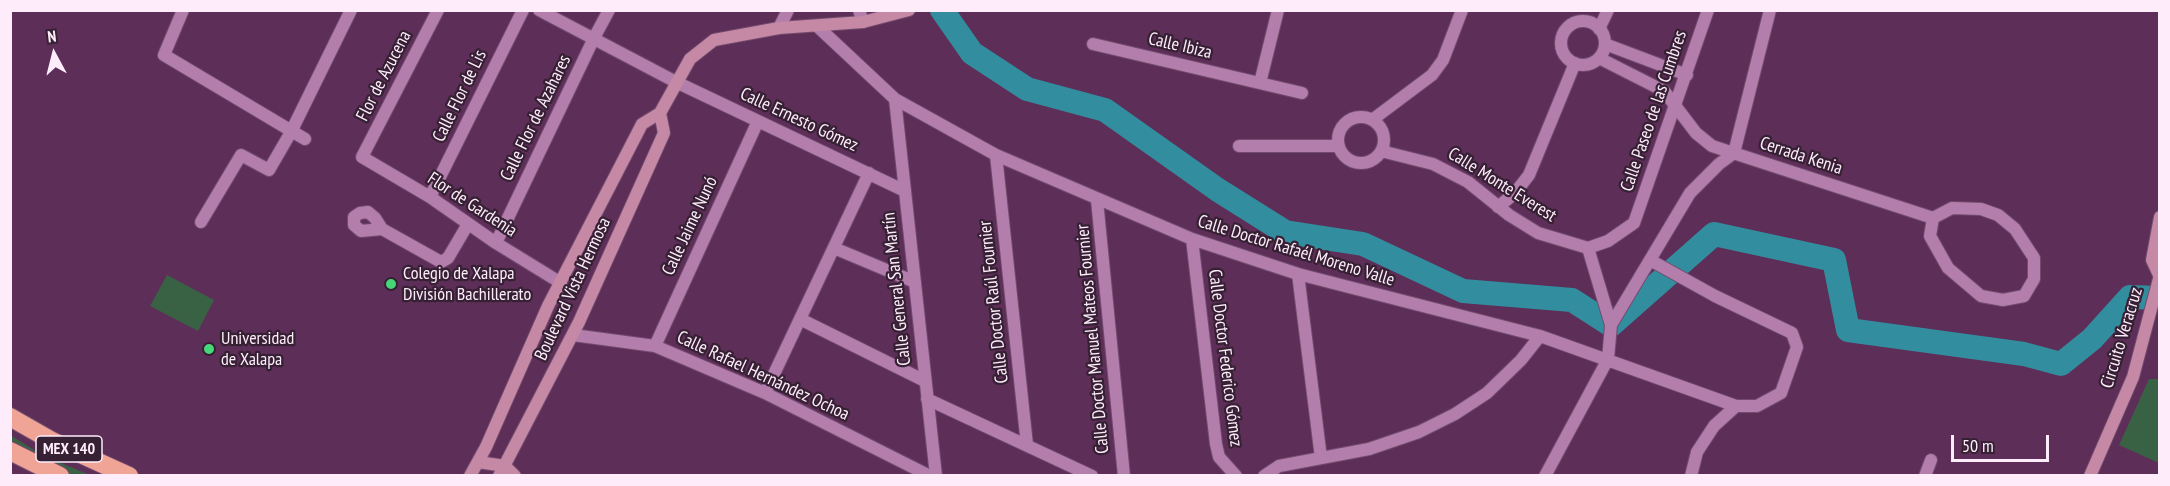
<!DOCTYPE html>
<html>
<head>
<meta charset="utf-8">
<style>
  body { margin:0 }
  #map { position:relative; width:2170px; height:486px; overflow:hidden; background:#5d2e58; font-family:"PT Sans Narrow",sans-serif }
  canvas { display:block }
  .frame { position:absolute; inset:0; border:12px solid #feecfb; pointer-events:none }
  .north { position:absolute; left:24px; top:24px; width:60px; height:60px; -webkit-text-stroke:4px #362033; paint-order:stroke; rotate:353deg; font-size:16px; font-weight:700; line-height:24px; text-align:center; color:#feecfb }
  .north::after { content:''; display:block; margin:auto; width:21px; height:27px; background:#feecfb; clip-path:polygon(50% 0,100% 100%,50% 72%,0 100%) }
  .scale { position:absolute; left:1951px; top:435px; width:98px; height:27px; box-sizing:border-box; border:3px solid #feecfb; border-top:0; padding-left:8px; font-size:18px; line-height:21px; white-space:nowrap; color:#feecfb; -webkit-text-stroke:4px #362033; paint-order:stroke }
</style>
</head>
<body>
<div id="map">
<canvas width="2170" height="486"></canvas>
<div class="frame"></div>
<div class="north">N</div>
<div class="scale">50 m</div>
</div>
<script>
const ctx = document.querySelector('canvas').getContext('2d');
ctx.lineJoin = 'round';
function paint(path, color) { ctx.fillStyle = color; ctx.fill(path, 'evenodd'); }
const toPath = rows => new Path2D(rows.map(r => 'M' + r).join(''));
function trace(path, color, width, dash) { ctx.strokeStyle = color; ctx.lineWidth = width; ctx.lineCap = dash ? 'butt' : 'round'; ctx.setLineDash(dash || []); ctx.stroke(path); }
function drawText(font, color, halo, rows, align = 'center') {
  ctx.font = font + ' "PT Sans Narrow",sans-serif'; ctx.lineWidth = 4.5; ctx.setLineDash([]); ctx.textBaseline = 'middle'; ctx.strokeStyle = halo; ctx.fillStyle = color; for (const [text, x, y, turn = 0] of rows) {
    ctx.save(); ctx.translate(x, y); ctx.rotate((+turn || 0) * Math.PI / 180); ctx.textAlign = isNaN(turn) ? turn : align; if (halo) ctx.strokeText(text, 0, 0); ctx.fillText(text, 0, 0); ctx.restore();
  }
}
const green = toPath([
  [167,275,214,300,198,331,150,306],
  [2149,379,2159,379,2159,463,2119,445],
  [10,435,44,456,90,475,66,475,11,446]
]);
const river = toPath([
  [942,10,972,53,1027,89,1105,110,1218,190,1285,232,1363,244,1463,291,1572,300,1611,325,1714,234,1834,260,1848,330,2024,354,2061,364,2092,339,2130,297,2160,298]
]);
const street = toPath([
  [183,10,164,55,305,139],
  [438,10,362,157,430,197,496,243,561,283],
  [539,10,676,82,905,191],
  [859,10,863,22],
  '1561 43a22 22 0 1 1 44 0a22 22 0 1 1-44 0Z',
  [817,26,895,99,996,155,1192,239,1298,274,1540,336,1736,406,1757,406,1781,393,1797,347,1792,333,1715,296,1650,260],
  [779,28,788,10],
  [1599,29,1608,10],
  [1093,44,1302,93],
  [1605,44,1687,75],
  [1599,58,1664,91,1696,133,1712,146,1933,218,1952,208,1981,209,1998,215,2015,229,2034,258,2034,279,2024,296,2003,300,1981,296,1948,268,1930,236,1933,218],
  [1260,83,1278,10],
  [895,99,936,476],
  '1338 140a23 23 0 1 1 46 0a23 23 0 1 1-46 0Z',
  [1372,120,1432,75,1443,60,1462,10],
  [1239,146,1339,146],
  [1381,151,1433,164,1468,182,1509,215,1538,233,1588,248,1608,241,1634,223,1708,10],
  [996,155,1027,445],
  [430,197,523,10],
  [1097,200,1124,476],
  [1498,207,1515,193,1529,175,1575,63],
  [201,222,241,155,269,170,291,132,351,10],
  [382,229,361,231,354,225,354,217,360,213,368,212,375,218,382,229,441,262,448,258,468,224],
  [1192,239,1216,444,1219,457,1236,476],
  [496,243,594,38,609,10],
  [834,248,915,282],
  [1588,248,1611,325],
  [1298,274,1321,458],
  [800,319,925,381],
  [573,335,655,346,765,393,930,476],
  [655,346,758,121],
  [765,393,869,173],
  [927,399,1092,476],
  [1264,476,1279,466,1369,449,1419,432,1455,414,1487,393,1521,360,1540,336],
  [1545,476,1608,359,1611,325,1690,193,1719,164,1734,153,1770,10],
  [1691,476,1697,452,1714,426,1736,406],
  [1925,476,1931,460]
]);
const secondary = toPath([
  [2159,275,2152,260,2160,217],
  [478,462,505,466,515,476],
  [470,476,486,447,548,306,642,124,660,113,690,59,714,40,779,28,863,22,909,10],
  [499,476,579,322,664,133,660,113],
  [2090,476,2133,377,2160,275]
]);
const highway = toPath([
  [10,417,52,441,129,476],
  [10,451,60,476]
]);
const markers = [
  [391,284,6,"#46d779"],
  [209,349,6,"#46d779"]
];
const shields = [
  [69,449,66]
];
const shieldNames = [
  ["MEX 140",69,449]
];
const streetNames = [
  ["Calle Ibiza",1180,46,13],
  ["Flor de Azucena",384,76,-63],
  ["Calle Flor de Lis",460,96,-64],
  ["Calle Paseo de las Cumbres",1654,111,-71],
  ["Calle Flor de Azahares",536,118,-64],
  ["Calle Ernesto Gómez",799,120,25],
  ["Cerrada Kenia",1801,156,18],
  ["Calle Monte Everest",1502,185,32],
  ["Flor de Gardenia",472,205,33],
  ["Calle Jaime Nunó",690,226,-65],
  ["Calle Doctor Rafaél Moreno Valle",1296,251,17],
  ["Boulevard Vista Hermosa",573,289,-65],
  ["Calle General San Martín",897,289,-96],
  ["Calle Doctor Raúl Fournier",994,302,-96],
  ["Circuito Veracruz",2122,338,-73],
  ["Calle Doctor Manuel Mateos Fournier",1093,339,-95],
  ["Calle Doctor Federico Gómez",1225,358,83],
  ["Calle Rafael Hernández Ochoa",763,376,25]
];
const poiNames = [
  ["Colegio de Xalapa",403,274],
  ["División Bachillerato",403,295],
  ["Universidad",221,339],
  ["de Xalapa",221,360]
];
paint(green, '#396244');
trace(river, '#328e9e', 24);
trace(street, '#724b6e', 14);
trace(secondary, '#724b6e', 14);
trace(highway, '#724b6e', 20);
trace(street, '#b37dac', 12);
trace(secondary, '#c589a5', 12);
trace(highway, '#f0a496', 18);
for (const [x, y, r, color] of markers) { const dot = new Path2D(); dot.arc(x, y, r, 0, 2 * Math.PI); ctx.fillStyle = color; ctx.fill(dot); trace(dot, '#362033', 2); }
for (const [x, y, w] of shields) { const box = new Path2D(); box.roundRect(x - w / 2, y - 13, w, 26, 4.5); ctx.fillStyle = '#362033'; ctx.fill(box); trace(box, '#feecfb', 1.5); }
drawText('bold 16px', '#feecfb', null, shieldNames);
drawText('18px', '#feecfb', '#362033', streetNames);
drawText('18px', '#feecfb', '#362033', poiNames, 'left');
</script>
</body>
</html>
